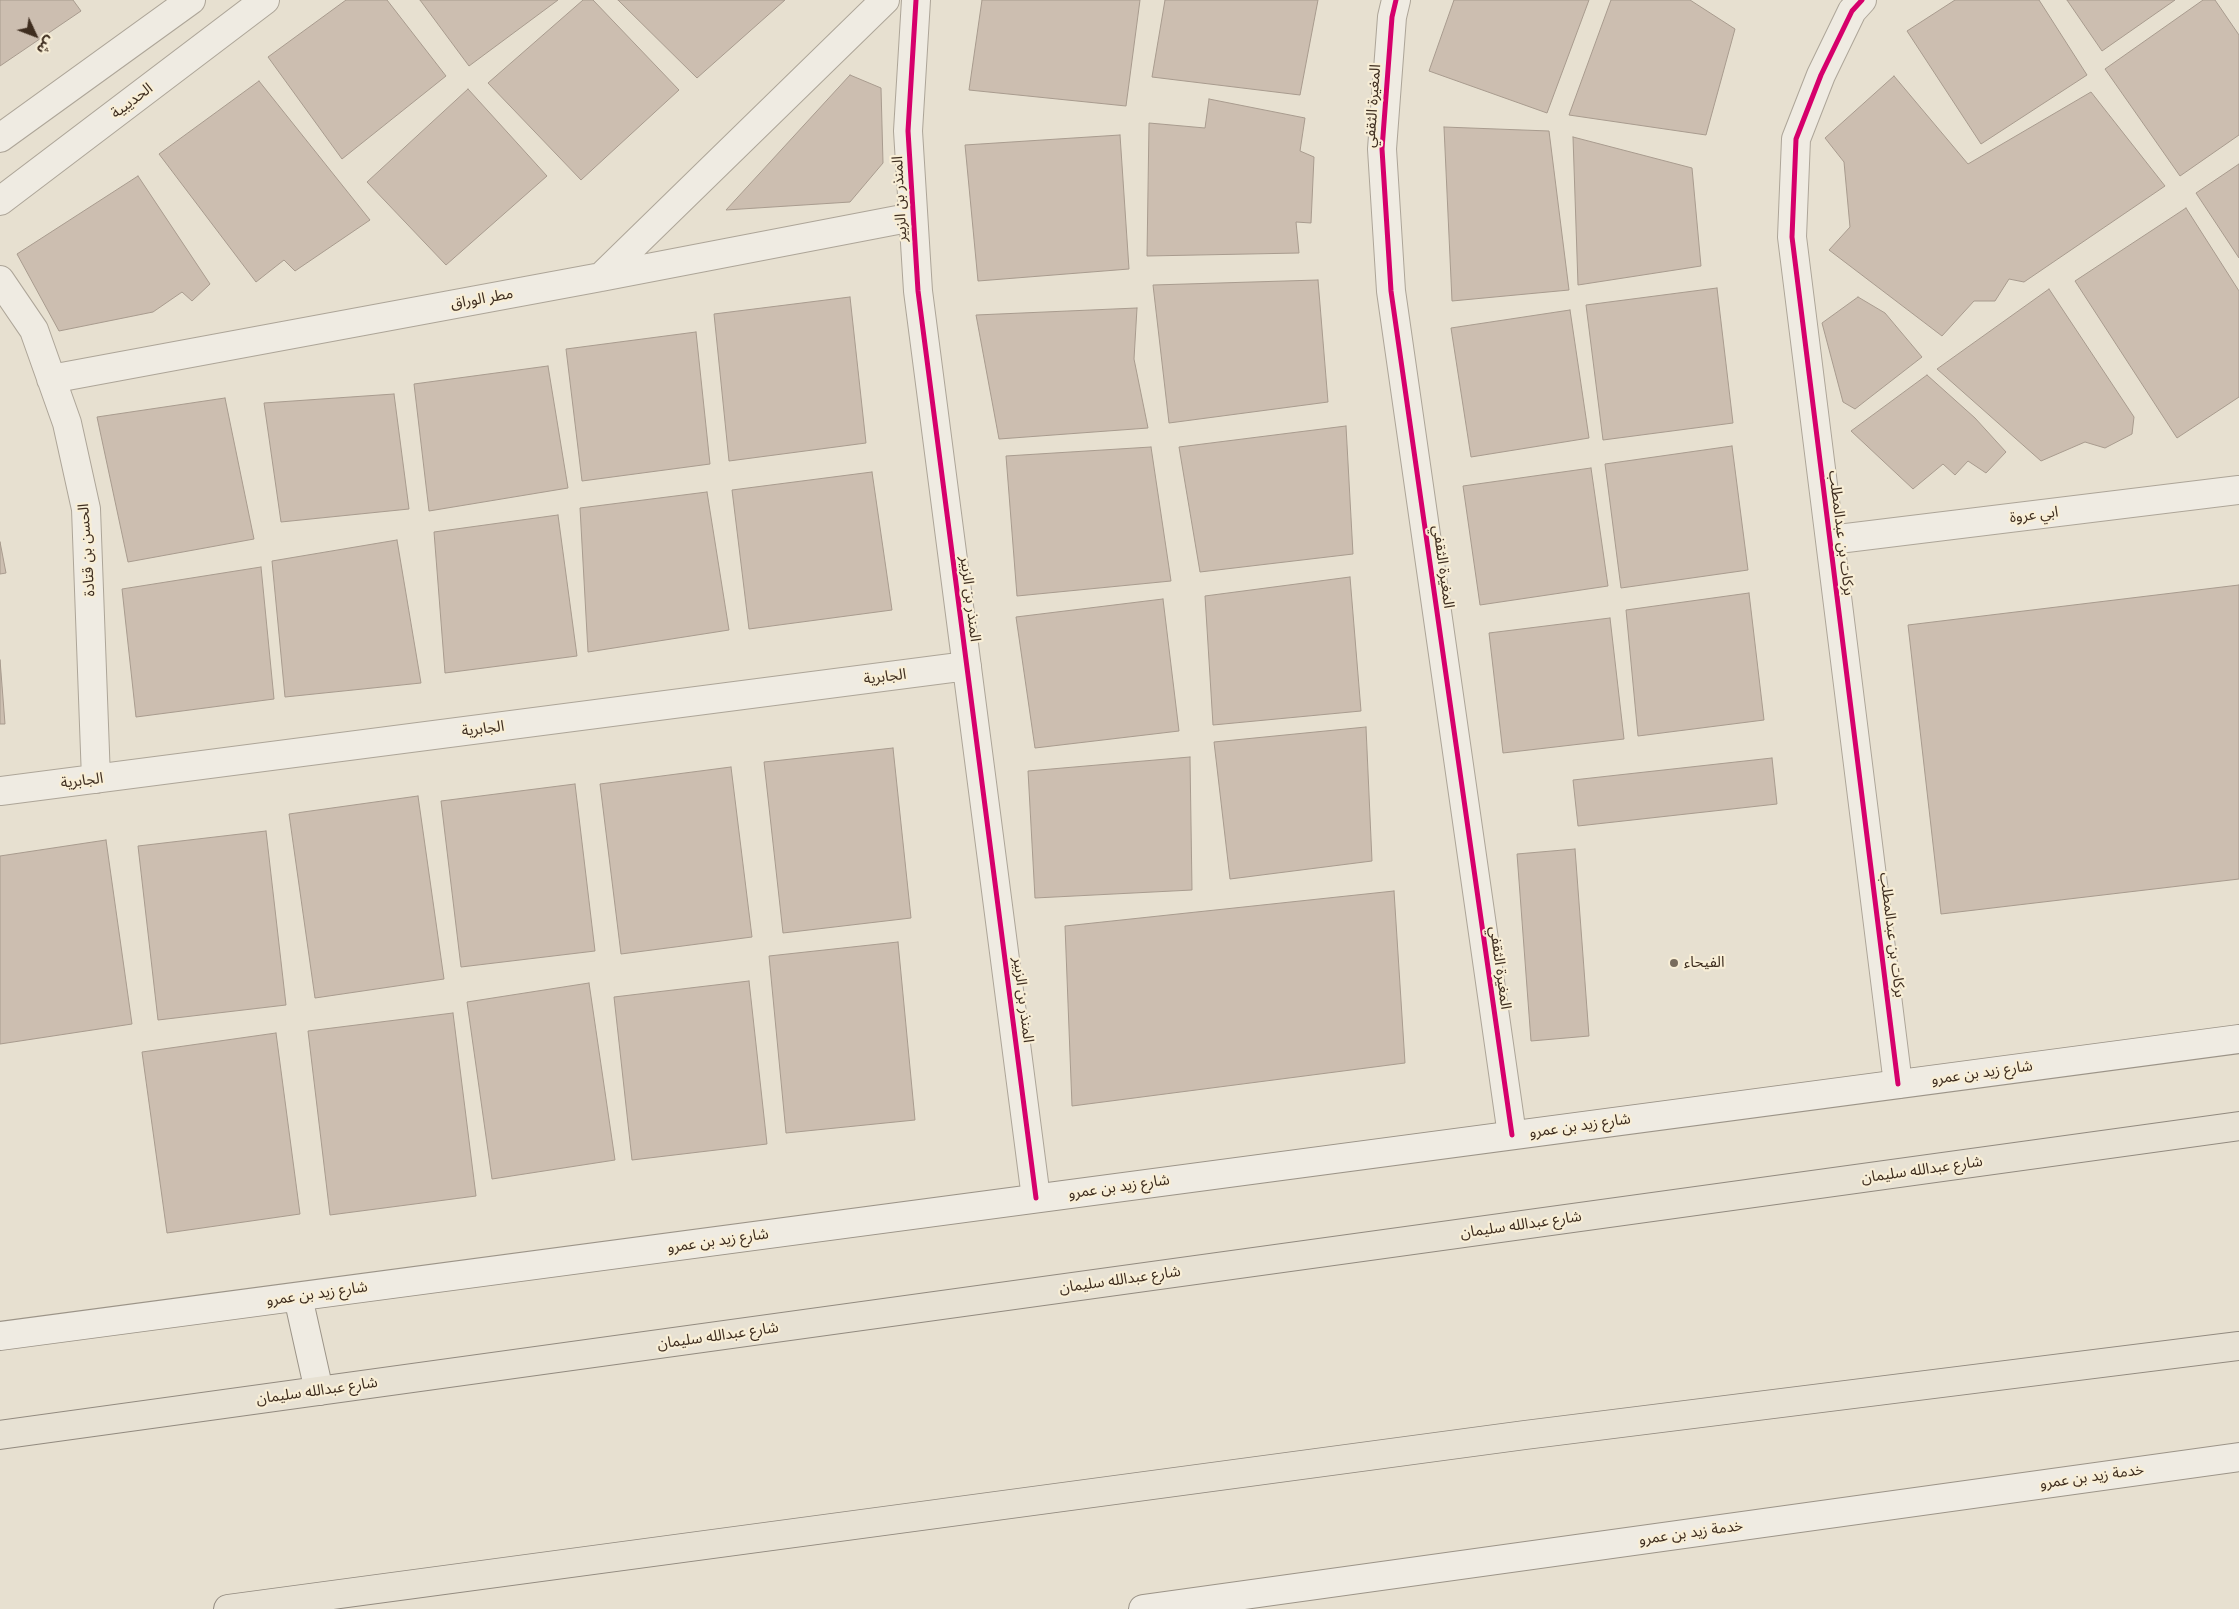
<!DOCTYPE html>
<html>
<head>
<meta charset="utf-8">
<style>
  body { margin:0 }
  #map { position:relative; width:2239px; height:1609px; overflow:hidden; background:#e7e0d0; font-family:"Noto Serif","Noto Sans Arabic",serif }
  canvas { display:block }
  .north { position:absolute; left:10px; top:10px; width:50px; height:50px; -webkit-text-stroke:4px #f8eed6; paint-order:stroke; rotate:133deg; font-size:14px; font-weight:700; line-height:20px; text-align:center; color:#3e2d1f }
  .north::after { content:''; display:block; margin:auto; width:18px; height:22px; background:#3e2d1f; clip-path:polygon(50% 0,100% 100%,50% 72%,0 100%) }
</style>
</head>
<body>
<div id="map">
<canvas width="2239" height="1609"></canvas>
<div class="north">ش</div>
</div>
<script>
const ctx = document.querySelector('canvas').getContext('2d');
ctx.lineJoin = 'round';
function paint(path, color) { ctx.fillStyle = color; ctx.fill(path, 'evenodd'); }
const toPath = rows => new Path2D(rows.map(r => 'M' + r).join(''));
function trace(path, color, width, dash) { ctx.strokeStyle = color; ctx.lineWidth = width; ctx.lineCap = dash ? 'butt' : 'round'; ctx.setLineDash(dash || []); ctx.stroke(path); }
function drawText(font, color, halo, rows, align = 'center') {
  ctx.font = font + ' "Noto Serif","Noto Sans Arabic",serif'; ctx.lineWidth = 4.5; ctx.setLineDash([]); ctx.textBaseline = 'middle'; ctx.strokeStyle = halo; ctx.fillStyle = color; for (const [text, x, y, turn = 0] of rows) {
    ctx.save(); ctx.translate(x, y); ctx.rotate((+turn || 0) * Math.PI / 180); ctx.textAlign = isNaN(turn) ? turn : align; if (halo) ctx.strokeText(text, 0, 0); ctx.fillText(text, 0, 0); ctx.restore();
  }
}
const building = toPath([
  [0,0,73,0,81,11,0,66,0,0],
  [346,0,387,0,446,76,342,159,268,57,346,0],
  [420,0,558,0,469,66,420,0],
  [583,0,593,0,679,90,581,180,488,83,583,0],
  [618,0,785,0,697,78,618,0],
  [982,0,1140,0,1126,106,969,90,982,0],
  [1165,0,1318,0,1300,95,1152,77,1165,0],
  [1454,0,1589,0,1547,113,1429,71,1454,0],
  [1611,0,1690,0,1735,29,1706,135,1569,115,1611,0],
  [1955,0,2039,0,2087,75,1981,144,1907,31,1955,0],
  [2067,0,2175,0,2102,51,2067,0],
  [2203,0,2215,0,2239,35,2239,135,2180,176,2105,69,2203,0],
  [850,75,881,88,883,163,850,202,726,210,850,75],
  [1894,76,1968,164,2091,92,2165,186,2024,282,2009,279,1995,301,1974,301,1942,336,1829,250,1850,227,1844,162,1825,138,1894,76],
  [259,81,370,220,295,271,284,260,256,282,159,154,259,81],
  [468,89,547,176,446,265,367,182,468,89],
  [1209,99,1305,118,1300,151,1314,157,1311,223,1296,222,1299,253,1147,256,1149,123,1205,128,1209,99],
  [1444,127,1549,131,1569,290,1452,301,1444,127],
  [1120,135,1129,269,978,281,965,145,1120,135],
  [1573,137,1692,168,1701,266,1578,285,1573,137],
  [2239,164,2239,258,2196,193,2239,164],
  [138,176,210,284,192,301,182,292,153,312,59,331,17,254,138,176],
  [2186,208,2239,291,2239,397,2177,438,2075,281,2186,208],
  [1318,280,1328,402,1169,423,1153,285,1318,280],
  [1717,288,1733,423,1603,440,1586,305,1717,288],
  [2049,289,2134,417,2132,434,2105,448,2085,442,2041,461,1937,369,2049,289],
  [850,297,866,443,729,461,714,314,850,297],
  [1858,297,1885,313,1922,357,1855,409,1843,402,1822,323,1858,297],
  [1137,308,1134,359,1148,428,999,439,976,315,1137,308],
  [1570,310,1589,438,1471,457,1451,328,1570,310],
  [696,332,710,464,582,481,566,349,696,332],
  [548,366,568,488,429,511,414,384,548,366],
  [1927,375,1975,418,2006,452,1986,473,1968,461,1955,475,1943,464,1913,489,1851,431,1927,375],
  [394,394,409,509,281,522,264,403,394,394],
  [225,398,254,539,128,562,97,417,225,398],
  [1346,426,1353,554,1200,572,1179,447,1346,426],
  [1732,446,1748,570,1621,588,1605,464,1732,446],
  [1151,447,1171,581,1017,596,1006,456,1151,447],
  [1591,468,1608,586,1480,605,1463,486,1591,468],
  [872,472,892,610,749,629,732,490,872,472],
  [707,492,729,630,588,652,580,508,707,492],
  [558,515,577,656,445,673,434,532,558,515],
  [397,540,421,683,285,697,272,561,397,540],
  [0,542,6,573,0,574,0,542],
  [261,567,274,699,136,717,122,589,261,567],
  [1350,577,1361,711,1213,725,1205,596,1350,577],
  [2239,585,2239,879,1941,914,1908,625,2239,585],
  [1749,593,1764,720,1638,736,1626,610,1749,593],
  [1163,599,1179,731,1035,748,1016,617,1163,599],
  [1610,618,1624,739,1503,753,1489,633,1610,618],
  [0,660,5,724,0,724,0,660],
  [1366,727,1372,861,1230,879,1214,742,1366,727],
  [893,748,911,918,783,933,764,762,893,748],
  [1190,757,1192,890,1035,898,1028,771,1190,757],
  [1772,758,1777,804,1578,826,1573,780,1772,758],
  [731,767,752,937,621,954,600,784,731,767],
  [575,784,595,951,461,967,441,801,575,784],
  [418,796,444,979,315,998,289,814,418,796],
  [266,831,286,1005,158,1020,138,846,266,831],
  [106,840,132,1024,0,1044,0,856,106,840],
  [1575,849,1589,1036,1531,1041,1517,854,1575,849],
  [1394,891,1405,1063,1072,1106,1065,926,1394,891],
  [898,942,915,1120,786,1133,769,956,898,942],
  [749,981,767,1144,632,1160,614,997,749,981],
  [589,983,615,1160,492,1179,467,1002,589,983],
  [453,1013,476,1196,330,1215,308,1031,453,1013],
  [276,1033,300,1214,167,1233,142,1052,276,1033]
]);
const street = toPath([
  [916,0,908,131,918,291,1036,1198],
  [1396,0,1392,17,1382,149,1391,291,1512,1135],
  [1862,0,1852,11,1821,75,1796,139,1792,237,1898,1084],
  [0,138,191,0],
  [0,201,265,0],
  [601,277,885,0],
  [0,280,34,330,67,423,86,509,96,779],
  [51,379,601,277,913,217],
  [1830,540,2239,490],
  [0,791,967,666]
]);
const secondary = toPath([
  [298,1297,319,1391],
  [0,1336,2239,1039],
  [1143,1609,2239,1457]
]);
const primary = toPath([
  [0,1435,2239,1126],
  [228,1609,1525,1435,2239,1346]
]);
const cycleway = toPath([
  [916,0,908,131,918,291,1036,1198],
  [1396,0,1392,17,1382,149,1391,291,1512,1135],
  [1862,0,1852,11,1821,75,1796,139,1792,237,1898,1084]
]);
const markers = [
  [1674,963,5,"#796c5d"]
];
const streetNames = [
  ["الحديبية",132,101,-37],
  ["المغيرة الثقفي",1373,106,-86],
  ["المنذر بن الزبير",900,199,-93],
  ["مطر الوراق",482,299,-10],
  ["ابي عروة",2034,515,-7],
  ["بركات بن عبدالمطلب",1841,533,83],
  ["الحسن بن قتادة",87,550,-94],
  ["المغيرة الثقفي",1443,567,82],
  ["المنذر بن الزبير",970,599,83],
  ["الجابرية",885,677,-7],
  ["الجابرية",483,729,-7],
  ["الجابرية",82,781,-7],
  ["بركات بن عبدالمطلب",1892,935,83],
  ["المغيرة الثقفي",1500,968,82],
  ["المنذر بن الزبير",1023,1000,83],
  ["شارع زيد بن عمرو",1982,1073,-8],
  ["شارع زيد بن عمرو",1580,1126,-8],
  ["شارع عبدالله سليمان",1922,1170,-8],
  ["شارع زيد بن عمرو",1119,1187,-8],
  ["شارع عبدالله سليمان",1521,1225,-8],
  ["شارع زيد بن عمرو",718,1241,-8],
  ["شارع عبدالله سليمان",1120,1280,-8],
  ["شارع زيد بن عمرو",317,1294,-8],
  ["شارع عبدالله سليمان",718,1336,-8],
  ["شارع عبدالله سليمان",317,1391,-8],
  ["خدمة زيد بن عمرو",2092,1477,-8],
  ["خدمة زيد بن عمرو",1691,1533,-8]
];
const poiNames = [
  ["الفيحاء",1684,963]
];
paint(building, '#ccbeb0');
trace(building, '#a89b8e', 1);
trace(street, '#ada598', 30);
trace(secondary, '#9c9488', 30);
trace(primary, '#928a7f', 30);
trace(street, '#efebe2', 28);
trace(secondary, '#efebe2', 28);
trace(primary, '#e7e1d3', 28);
trace(cycleway, '#d6006c', 5);
for (const [x, y, r, color] of markers) { const dot = new Path2D(); dot.arc(x, y, r, 0, 2 * Math.PI); ctx.fillStyle = color; ctx.fill(dot); trace(dot, '#f8eed6', 2); }
drawText('15px', '#3e2d1f', '#f8eed6', streetNames);
drawText('15px', '#3e2d1f', '#f8eed6', poiNames, 'left');
</script>
</body>
</html>
